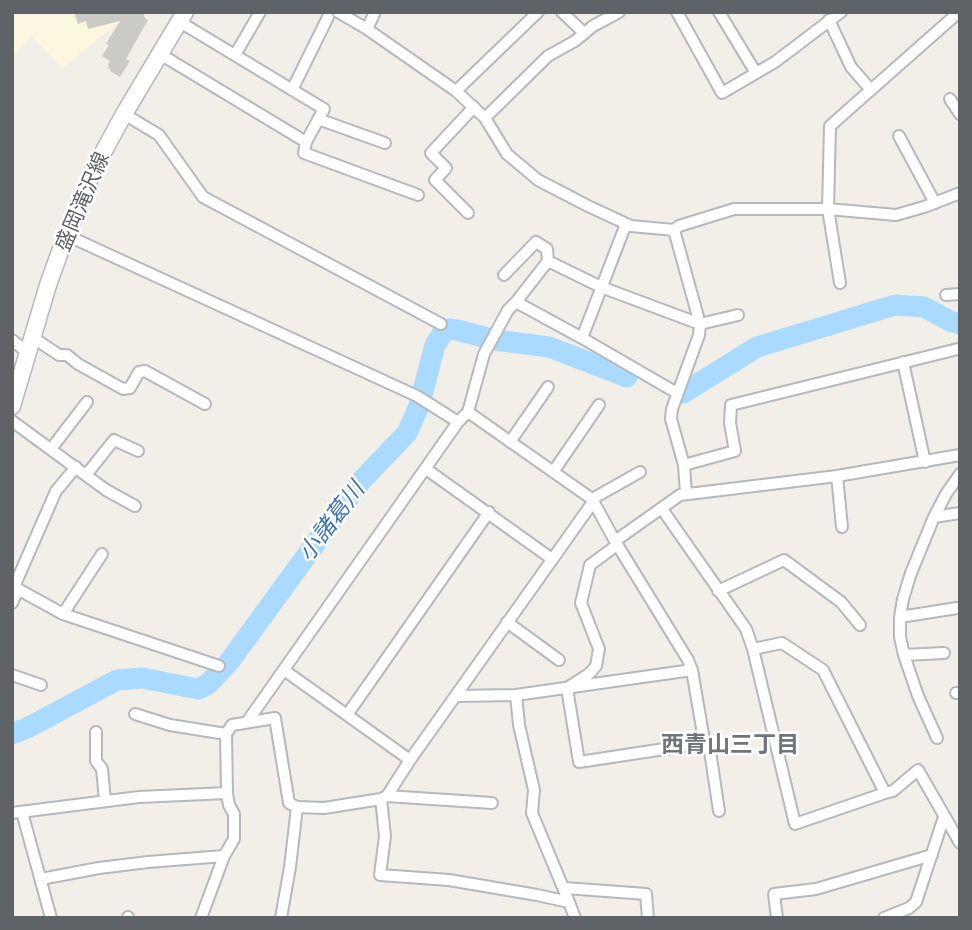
<!DOCTYPE html>
<html>
<head>
<meta charset="utf-8">
<style>
  body { margin:0 }
  #map { position:relative; width:972px; height:930px; overflow:hidden; background:#f1efe8; font-family:"IBM Plex Sans",sans-serif }
  canvas { display:block }
  .frame { position:absolute; inset:0; border:14px solid #5f6368; pointer-events:none }
</style>
</head>
<body>
<div id="map">
<canvas width="972" height="930"></canvas>
<div class="frame"></div>
</div>
<script>
const ctx = document.querySelector('canvas').getContext('2d');
ctx.lineJoin = 'round';
function paint(path, color) { ctx.fillStyle = color; ctx.fill(path, 'evenodd'); }
const toPath = rows => new Path2D(rows.map(r => 'M' + r).join(''));
function trace(path, color, width, dash) { ctx.strokeStyle = color; ctx.lineWidth = width; ctx.lineCap = dash ? 'butt' : 'round'; ctx.setLineDash(dash || []); ctx.stroke(path); }
function drawText(font, color, halo, rows, align = 'center') {
  ctx.font = font + ' "IBM Plex Sans","Noto Sans JP",sans-serif'; ctx.lineWidth = 5; ctx.setLineDash([]); ctx.textBaseline = 'middle'; ctx.strokeStyle = halo; ctx.fillStyle = color; for (const [text, x, y, turn = 0] of rows) {
    ctx.save(); ctx.translate(x, y); ctx.rotate((+turn || 0) * Math.PI / 180); ctx.textAlign = isNaN(turn) ? turn : align; if (halo) ctx.strokeText(text, 0, 0); ctx.fillText(text, 0, 0); ctx.restore();
  }
}
const commercial = toPath([
  [12,12,131,12,62,68,31,37,12,55]
]);
const river = toPath([
  [683,393,757,347,895,305,924,307,950,321,960,324],
  [12,734,29,727,117,680,142,678,198,689,208,684,229,662,361,481,407,433,419,406,435,345,442,334,449,329,457,330,495,340,549,347,627,377]
]);
const building = toPath([
  [74,12,143,12,145,18,148,20,126,59,130,61,120,77,110,71,111,70,108,68,109,66,108,65,110,61,102,56,109,45,106,44,120,21,88,29,86,21,78,24]
]);
const minor = toPath([
  [338,12,367,29,456,91,485,118,507,154,538,180,588,206,631,226,674,230,679,226,734,209,828,209,896,215,924,207,960,193],
  [562,12,584,33],
  [677,12,722,93,775,62,841,12],
  [719,12,756,73],
  [829,20,851,67,871,90],
  [180,22,324,109,306,142,304,153,418,195],
  [367,29,375,12],
  [160,54,306,142],
  [235,55,260,12],
  [292,90,328,17],
  [456,91,538,12],
  [950,99,960,114],
  [124,114,159,135,203,197,441,324],
  [485,118,548,56,575,41,593,26,619,12],
  [318,119,385,143],
  [899,136,935,203],
  [468,213,435,180,446,168,431,153,474,107],
  [674,230,700,324,699,335,672,409,671,419,684,465,686,494],
  [66,235,417,396,458,422],
  [504,275,536,242,547,249,548,261,601,287,700,324,738,315],
  [840,283,828,209,830,126,959,12,960,15],
  [946,295,960,294],
  [516,302,548,261],
  [32,337,59,355,67,355,78,364,123,389,130,388,139,372,145,371,205,404],
  [582,338,677,393],
  [12,340,27,352],
  [903,362,925,462],
  [468,412,484,354,508,310,516,302,582,338,626,224],
  [12,421,106,490,135,506],
  [510,442,548,387],
  [51,449,87,402],
  [684,465,735,451,730,423,731,405,958,349],
  [76,467,56,491,14,587,63,614,219,666],
  [426,469,552,559],
  [553,472,599,405],
  [86,475,114,440,138,451],
  [837,476,842,527],
  [592,499,640,472],
  [662,509,746,629,753,649,782,643,823,670,885,793,893,791,918,770,960,843],
  [934,517,960,513],
  [615,541,688,660,692,670,705,746,710,751,719,811],
  [617,545,590,565,581,603,599,649,596,666,589,674,567,688,579,762,704,743],
  [718,591,784,560,841,602,860,625],
  [12,603,18,589],
  [63,614,102,554],
  [900,617,957,608],
  [507,622,559,660],
  [753,649,795,824,885,793],
  [904,655,944,653],
  [284,670,410,760],
  [12,675,41,685],
  [956,693,960,693],
  [516,695,519,725,534,790,532,813,569,902],
  [456,696,516,695,692,670],
  [135,714,170,725,226,734],
  [347,715,489,512],
  [247,722,458,422,468,412,592,499,615,541,680,495,837,476,960,455],
  [96,732,96,761,102,769,105,800],
  [937,738,918,696,904,655,900,637,900,617,903,599,911,573,934,517,946,494,960,474],
  [387,796,492,803],
  [381,799,385,836,380,875,449,880,537,895,569,902,575,918],
  [22,812,51,918],
  [12,813,139,797,227,793],
  [41,879,99,868,148,862,224,856],
  [565,888,646,894,648,918],
  [128,918,128,917],
  [201,918,224,856,234,839,234,814,229,805,227,793,226,734,232,725,275,718,289,803,297,807,324,808,381,799,387,796,410,760,593,502],
  [281,918,290,867,297,807],
  [777,918,774,894,816,889,932,855],
  [884,918,909,908,916,902,944,817]
]);
const secondary = toPath([
  [12,406,48,285,66,235,93,171,124,114,185,12]
]);
const streetNames = [
  ["盛岡滝沢線",83,202,-67]
];
const waterNames = [
  ["小諸葛川",332,522,-53]
];
const neighbourhoodNames = [
  ["西青山三丁目",730,745]
];
paint(commercial, '#fef7e0');
trace(river, '#aadaff', 21);
paint(building, '#cccac5');
trace(minor, '#b5b8bc', 14);
trace(secondary, '#b6babf', 19);
trace(minor, '#fff', 10);
trace(secondary, '#fff', 16);
drawText('21px', '#5f6368', '#fff', streetNames);
drawText('italic 23px', '#4174aa', '#fff', waterNames);
drawText('bold 23px', '#70757a', '#fff', neighbourhoodNames);
</script>
</body>
</html>
